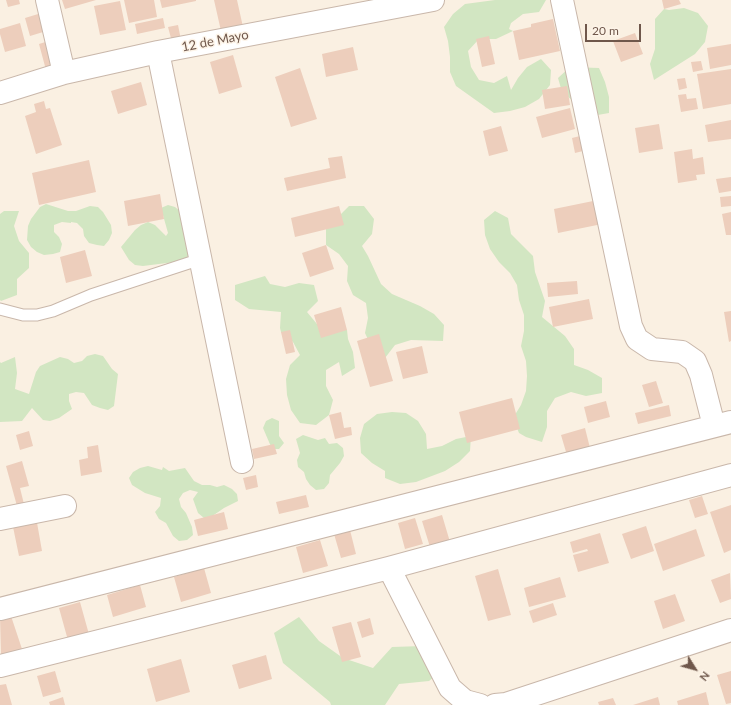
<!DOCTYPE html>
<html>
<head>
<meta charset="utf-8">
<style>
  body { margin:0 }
  #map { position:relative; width:731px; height:705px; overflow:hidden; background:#faf0e2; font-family:Lato,sans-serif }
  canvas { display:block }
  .north { position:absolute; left:675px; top:649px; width:40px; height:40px; -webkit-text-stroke:3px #fdf4e8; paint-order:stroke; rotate:127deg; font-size:11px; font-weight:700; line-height:16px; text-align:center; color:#6f574b }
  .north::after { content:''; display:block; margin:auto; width:14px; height:18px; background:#6f574b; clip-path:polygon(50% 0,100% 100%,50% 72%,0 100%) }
  .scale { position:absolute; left:585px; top:24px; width:56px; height:18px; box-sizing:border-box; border:2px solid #6f574b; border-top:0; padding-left:5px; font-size:12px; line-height:14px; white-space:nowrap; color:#6f574b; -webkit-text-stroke:3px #fdf4e8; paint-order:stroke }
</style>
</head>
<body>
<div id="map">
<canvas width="731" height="705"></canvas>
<div class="north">N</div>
<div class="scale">20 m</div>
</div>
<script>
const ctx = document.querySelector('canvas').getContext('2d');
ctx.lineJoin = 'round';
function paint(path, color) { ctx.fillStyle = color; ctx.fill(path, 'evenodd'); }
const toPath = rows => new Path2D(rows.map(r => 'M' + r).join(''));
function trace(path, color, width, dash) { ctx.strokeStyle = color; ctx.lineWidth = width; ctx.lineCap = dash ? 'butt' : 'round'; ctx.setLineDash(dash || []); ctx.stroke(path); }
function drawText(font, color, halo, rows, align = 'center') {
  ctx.font = font + ' Lato,sans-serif'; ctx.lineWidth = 3; ctx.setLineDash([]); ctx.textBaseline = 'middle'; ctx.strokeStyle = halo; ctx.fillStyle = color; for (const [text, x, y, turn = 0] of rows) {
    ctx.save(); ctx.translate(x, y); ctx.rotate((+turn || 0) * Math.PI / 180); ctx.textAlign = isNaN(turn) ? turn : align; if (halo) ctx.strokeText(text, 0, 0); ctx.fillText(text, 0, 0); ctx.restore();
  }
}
const green = toPath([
  [495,0,546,0,539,12,523,14,511,23,509,29,513,31,496,39,479,39,468,51,471,67,479,80,494,83,507,76,511,90,518,78,527,67,541,59,551,70,550,85,539,99,525,107,510,111,494,113,456,86,450,72,450,57,448,41,444,27,453,14,465,4],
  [684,8,698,13,708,26,705,42,695,54,654,80,650,64,655,49,655,19,664,9,669,10],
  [570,67,599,68,605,82,609,97,609,113,592,116,579,125,574,116,573,101,562,92,558,78],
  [46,204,68,211,76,211,90,206,98,207,103,212,111,225,112,233,109,240,104,246,97,245,89,243,84,236,83,229,77,223,71,222,71,223,62,222,54,225,54,232,59,237,62,244,60,252,53,254,44,255,37,252,31,247,27,240,28,226,31,219,40,207],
  [168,205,175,207,181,212,189,255,183,261,143,266,135,265,129,260,121,247,135,230,141,225,148,222,155,225,166,236,168,233,161,208],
  [349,206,364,206,374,219,372,234,362,246,368,256,381,284,392,294,420,306,434,314,444,325,443,341,411,340,395,345,385,358,372,348,365,333,368,318,366,303,353,295,347,281,348,266,339,254,326,245,326,224,339,216],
  [4,211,19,211,14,226,19,241,29,253,29,268,17,279,17,295,1,301,0,300,0,214],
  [495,211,508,218,511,234,533,256,535,272,545,301,542,317,565,336,574,349,574,365,588,370,602,378,602,393,586,396,571,392,555,398,547,411,547,427,542,442,526,437,519,433,513,418,521,405,526,391,527,376,526,361,521,346,524,331,524,315,519,300,517,285,510,273,499,262,490,249,485,235,484,220],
  [265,276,270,284,285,287,299,283,314,285,318,301,307,312,317,324,332,328,347,330,348,339,353,352,355,368,342,376,339,362,326,370,326,386,333,400,329,415,316,425,300,423,291,410,287,395,286,379,290,365,300,355,293,342,281,332,280,328,281,312,249,309,235,300,235,285],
  [95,354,103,356,112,369,118,374,114,406,108,410,100,408,92,405,84,393,76,392,69,394,69,401,72,409,59,418,50,421,43,420,32,408,22,421,0,422,0,362,1,363,15,357,17,373,15,389,29,394,36,372,40,366,60,357,68,359,74,363,82,361,87,356],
  [392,412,406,413,418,421,426,434,427,449,442,446,456,439,471,436,470,451,459,462,445,471,416,482,400,484,385,478,385,471,372,463,361,453,360,438,364,424,377,414],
  [272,418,279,421,279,436,284,443,279,449,272,449,263,428,266,421],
  [303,435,318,440,325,438,329,444,337,443,343,448,344,456,340,463,330,475,329,483,324,489,316,490,310,485,306,479,304,472,298,467,297,460,300,453,296,439],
  [148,466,162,470,163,467,169,471,185,468,194,481,202,485,210,485,217,487,224,485,232,489,237,494,238,501,224,508,211,517,204,518,198,513,193,499,198,492,190,490,183,493,179,499,181,507,186,513,192,527,193,535,187,540,179,541,173,536,166,523,159,519,155,512,160,506,161,498,145,493,132,485,129,478,133,472,140,468],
  [299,617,319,641,343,658,373,668,392,647,423,646,434,677,429,681,399,684,385,705,331,705,330,702,283,663,274,633]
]);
const building = toPath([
  [6,0,19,0,20,4,8,7],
  [62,0,96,0,65,9],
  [124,0,154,0,157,17,129,23],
  [160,0,196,0,196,1,162,8],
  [214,0,237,0,243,27,221,31],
  [662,0,679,0,681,4,664,9],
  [120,1,126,30,100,35,94,6],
  [48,11,53,29,30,36,25,18],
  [163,18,165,28,137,34,135,24],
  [553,19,560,51,519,60,513,31,531,27,531,24],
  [20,23,26,46,5,52,0,34,0,29],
  [178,25,181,40,172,42,168,27],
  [635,33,643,54,621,62,613,41],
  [489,36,495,64,482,67,476,39],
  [55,39,60,66,46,70,39,44],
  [731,44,731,65,710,69,707,48],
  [353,47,358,70,326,77,322,54],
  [233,55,242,87,219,94,210,62],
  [701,61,703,70,693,72,691,62],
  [300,68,317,119,291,127,275,77],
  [731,69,731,104,703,109,697,74],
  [685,78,687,88,679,90,677,79],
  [141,82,147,105,118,114,111,91],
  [567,86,570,105,545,109,542,90],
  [686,94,687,99,696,98,698,109,681,112,678,95],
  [44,101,46,109,50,108,62,145,36,154,25,116,36,112,34,104],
  [570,108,575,129,542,138,536,117],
  [731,120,731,139,708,142,705,125],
  [659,124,663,149,639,153,635,128],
  [501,126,508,151,489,156,483,131],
  [588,134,591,149,575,153,572,138],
  [692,149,693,159,703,157,705,174,696,175,697,180,678,183,674,152],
  [342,156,346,178,287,191,284,178,330,168,328,158],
  [89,160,96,192,39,205,32,173],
  [731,177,731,191,719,193,716,179],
  [160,194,164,219,128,226,124,201],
  [731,196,731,206,721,207,720,197],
  [598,200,602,224,558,233,554,209],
  [339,206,344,225,295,237,291,218],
  [731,212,731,235,726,235,722,214],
  [326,245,334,269,310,277,302,253],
  [85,250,92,276,66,283,60,257],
  [577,281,578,294,548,297,547,283],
  [589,299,593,319,553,327,549,307],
  [341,307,347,330,321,338,314,315],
  [731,311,731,341,729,342,724,312],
  [290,330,295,352,286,354,281,332],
  [379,334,393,381,370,387,357,341],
  [422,346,428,373,403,379,396,352],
  [656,381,663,403,649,407,642,385],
  [512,398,520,429,467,443,459,412],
  [606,401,610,417,588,423,584,407],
  [669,405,671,416,638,424,635,413],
  [341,412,344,428,351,427,352,435,335,439,329,415],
  [585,428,592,456,569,462,561,435],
  [29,431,33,446,20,450,16,435],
  [274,444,277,454,254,459,252,449],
  [98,445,102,472,81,476,79,460,88,458,87,447],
  [22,461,29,486,20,488,24,504,17,506,6,466],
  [256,475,258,487,246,490,243,478],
  [306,495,309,507,279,514,276,502],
  [702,496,708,514,695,518,689,500],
  [731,505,731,550,724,553,710,512],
  [224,512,228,529,198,536,194,520],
  [442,515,450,542,430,547,422,521],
  [36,517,42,551,19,556,12,522],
  [415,518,423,544,405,549,398,523],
  [646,526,654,551,631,559,622,534],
  [696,529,705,556,663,571,654,544],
  [350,530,356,554,341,558,334,534],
  [600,533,609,563,578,572,573,555,588,551,587,549,573,553,570,542],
  [320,540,328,566,303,573,296,547],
  [204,568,211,593,181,602,174,577],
  [498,569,511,615,488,621,475,576],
  [730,573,731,599,720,603,711,580],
  [560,577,566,597,529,607,524,588],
  [140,585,146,607,113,617,107,595],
  [675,594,685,621,663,629,654,601],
  [80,602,90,638,69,644,59,608],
  [553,603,557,615,533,623,529,611],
  [10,613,22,649,1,655,0,616],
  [370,618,374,634,362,638,357,622],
  [351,622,361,657,342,662,332,627],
  [266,655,272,679,239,689,232,665],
  [181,659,190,692,156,702,147,669],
  [55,671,61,692,43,697,37,676],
  [731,671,731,703,726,704,717,675],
  [6,684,12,705,0,705,0,685],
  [706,692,709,705,678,705,677,701],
  [63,697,65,705,50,705,49,702],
  [658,697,660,705,633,705],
  [613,698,616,705,599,705,598,702]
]);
const lane = toPath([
  [0,309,23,315,37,315,53,311,91,295,201,259]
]);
const street = toPath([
  [47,0,64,73],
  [562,0,631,326,637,339,652,349,682,352,695,361,701,375,714,426],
  [158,52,242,462],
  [0,93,64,73,158,52,433,0],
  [0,519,65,506],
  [389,568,450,688,465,701,480,705],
  [0,609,731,422],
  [0,666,389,568,731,475],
  [495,705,506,704,731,630]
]);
const streetNames = [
  ["12 de Mayo",215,41,-11]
];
paint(green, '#d2e6c2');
paint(building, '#edcebc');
trace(lane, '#c9b7aa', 13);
trace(street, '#c9b7aa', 24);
trace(lane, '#fff', 11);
trace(street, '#fff', 22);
drawText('13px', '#6f574b', '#fdf4e8', streetNames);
</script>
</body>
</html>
